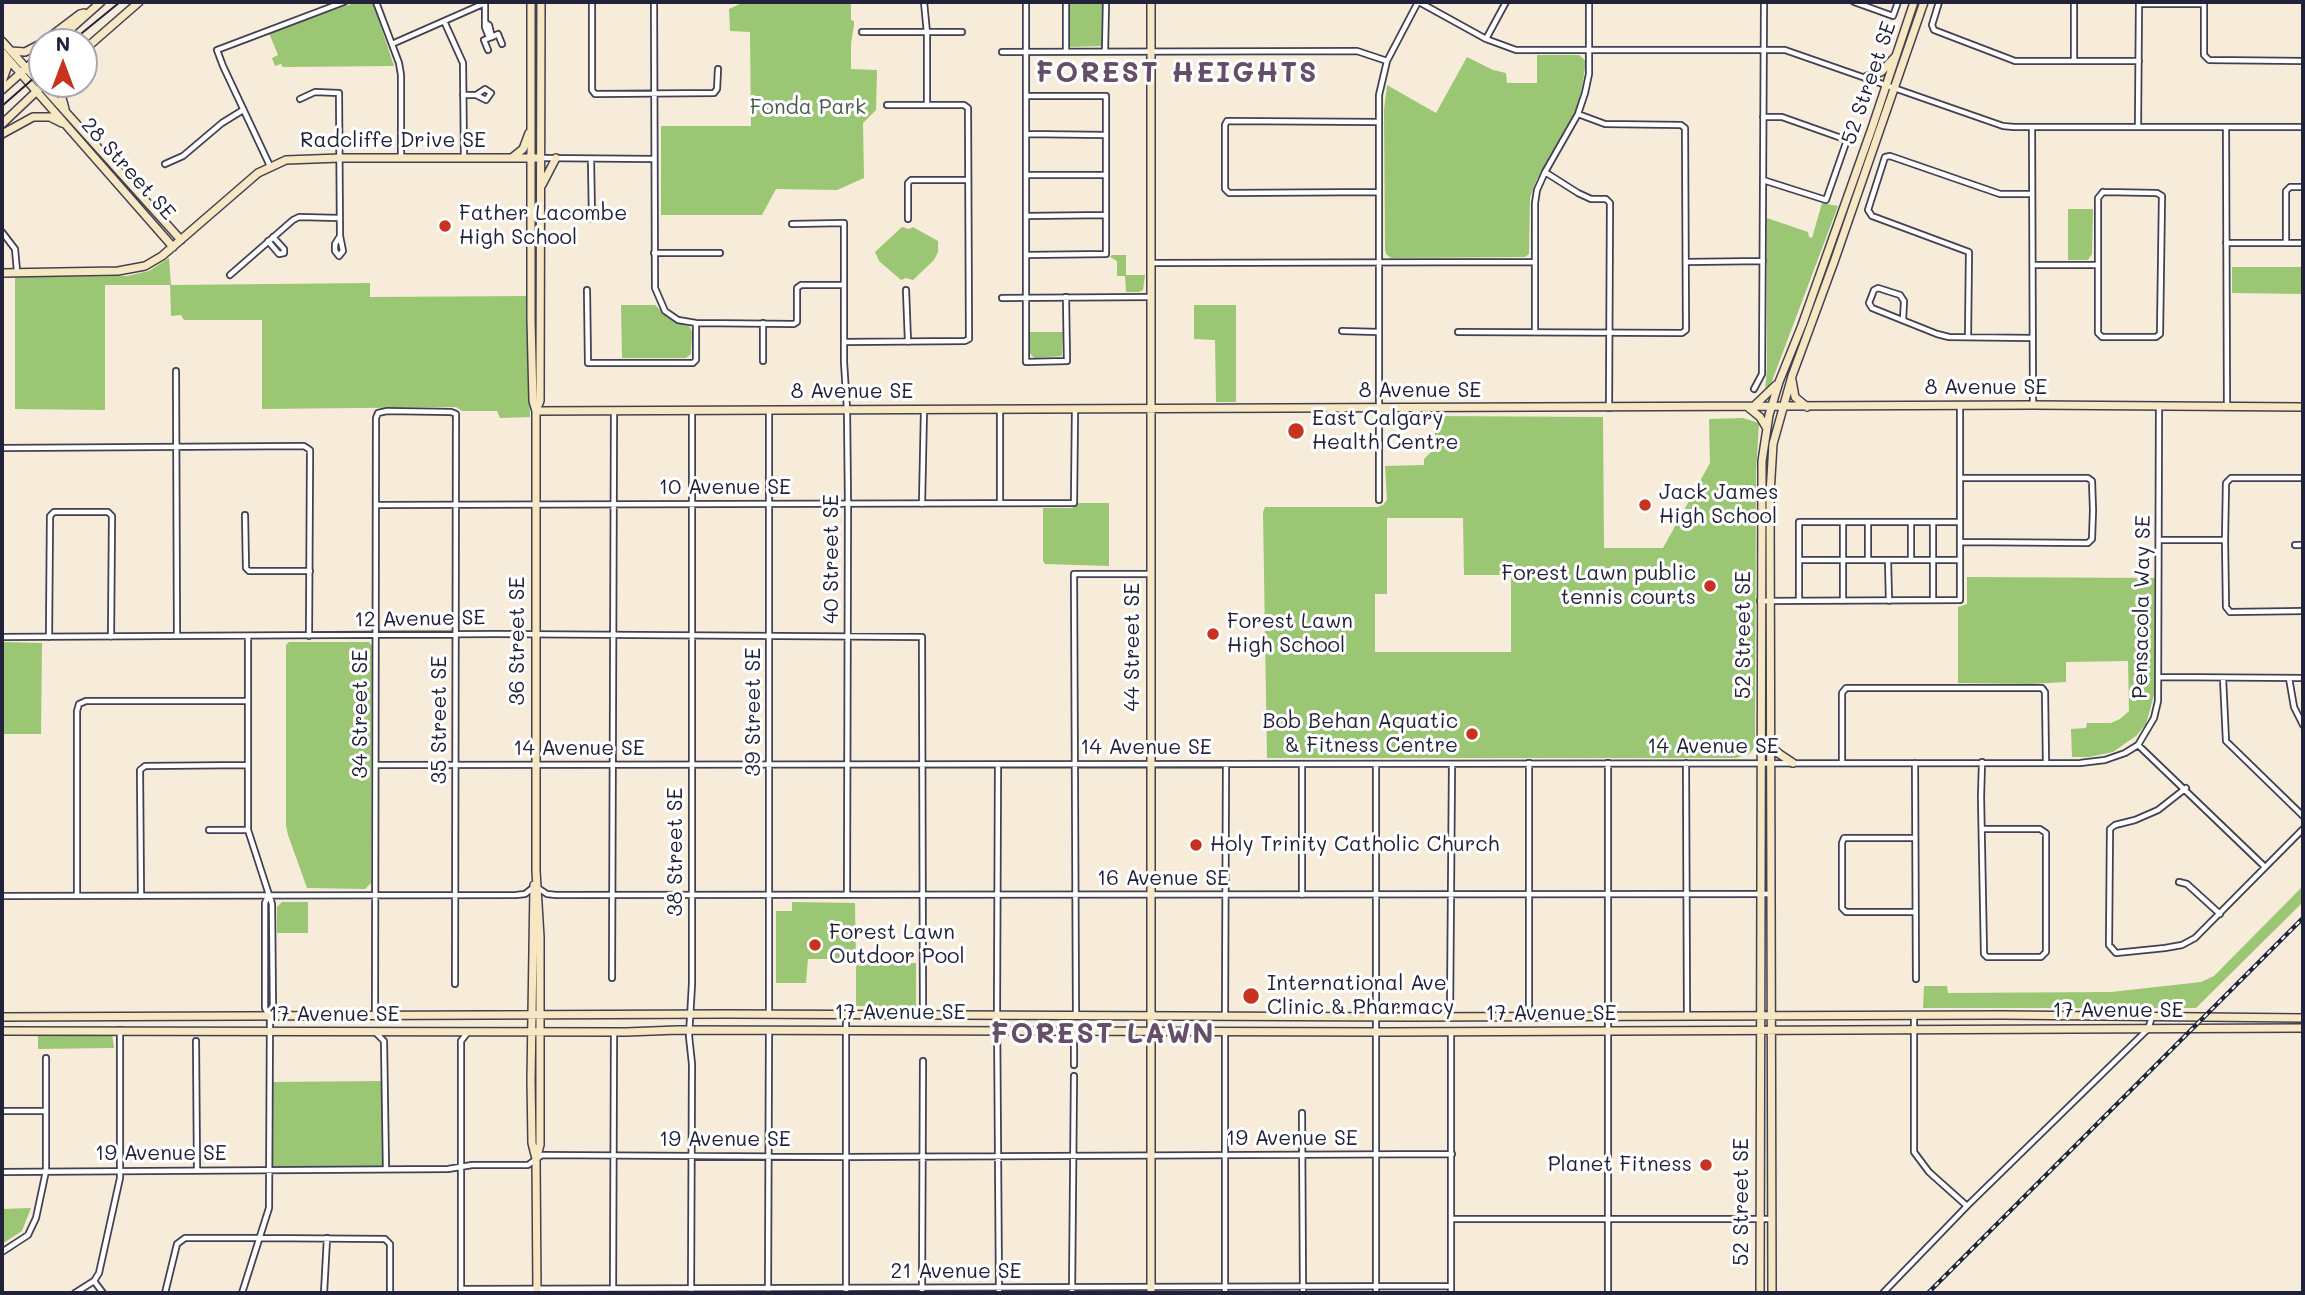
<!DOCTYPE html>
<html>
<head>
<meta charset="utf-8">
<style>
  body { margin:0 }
  #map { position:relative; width:2305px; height:1295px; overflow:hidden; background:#f7ecda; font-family:Mali,sans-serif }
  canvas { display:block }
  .frame { position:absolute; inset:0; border:4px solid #22223b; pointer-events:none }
  .north { position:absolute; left:28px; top:28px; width:70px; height:70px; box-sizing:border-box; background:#fff; border:2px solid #a7a7b1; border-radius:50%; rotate:0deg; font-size:19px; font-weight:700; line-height:28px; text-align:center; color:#22223b }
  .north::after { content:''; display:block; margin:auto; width:24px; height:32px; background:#c8321e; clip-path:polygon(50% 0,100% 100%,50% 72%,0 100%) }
</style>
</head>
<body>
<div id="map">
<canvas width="2305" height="1295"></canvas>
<div class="frame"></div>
<div class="north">N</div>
</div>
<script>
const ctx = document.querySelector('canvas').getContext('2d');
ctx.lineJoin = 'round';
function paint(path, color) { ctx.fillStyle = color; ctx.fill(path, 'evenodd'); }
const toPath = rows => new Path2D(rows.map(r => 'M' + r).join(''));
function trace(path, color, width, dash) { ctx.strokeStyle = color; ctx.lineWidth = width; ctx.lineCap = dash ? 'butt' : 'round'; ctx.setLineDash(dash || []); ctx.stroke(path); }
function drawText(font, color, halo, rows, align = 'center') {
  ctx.font = font + ' Mali,sans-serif'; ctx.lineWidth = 6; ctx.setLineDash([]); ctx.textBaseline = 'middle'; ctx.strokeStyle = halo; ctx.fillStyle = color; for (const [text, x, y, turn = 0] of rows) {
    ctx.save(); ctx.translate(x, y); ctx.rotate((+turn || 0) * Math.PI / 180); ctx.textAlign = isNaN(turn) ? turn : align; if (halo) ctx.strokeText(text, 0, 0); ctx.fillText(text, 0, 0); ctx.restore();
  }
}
const green = toPath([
  [357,2,373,3,394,66,283,67,281,64,275,66,272,58,278,55,269,33],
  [744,2,851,2,851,20,854,21,854,25,851,44,851,69,877,70,876,110,863,123,864,178,837,190,776,189,762,215,661,215,661,126,751,126,750,32,730,31,729,9],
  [1069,2,1102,2,1102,46,1069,47],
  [1537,55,1579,55,1586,61,1582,88,1576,110,1536,181,1530,198,1529,254,1525,257,1391,258,1386,254,1385,249,1384,110,1387,85,1436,113,1467,57,1493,70,1506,73,1507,83,1537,83],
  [1822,203,1838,206,1772,381,1765,393,1767,367,1767,218,1808,232,1809,237,1812,238],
  [2068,209,2093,209,2092,254,2088,260,2068,260],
  [902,227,909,229,913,227,938,241,938,252,934,260,913,280,906,278,901,280,879,261,875,252],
  [1112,255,1126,255,1126,275,1145,275,1143,290,1139,292,1126,292,1125,276,1117,276,1117,261,1110,257],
  [169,258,171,285,370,283,370,297,528,296,530,417,500,418,497,411,462,411,456,407,262,409,262,320,184,320,181,315,171,316,170,285,105,285,105,410,15,409,15,277,127,276,149,271],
  [2232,267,2303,267,2303,294,2232,293],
  [621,305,655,305,670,319,690,327,692,332,691,354,686,358,622,358],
  [1194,305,1236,305,1236,402,1216,402,1215,340,1194,339],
  [1029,332,1063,332,1062,356,1035,358,1032,356,1029,352],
  [1435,416,1603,417,1604,548,1663,548,1710,463,1709,419,1743,418,1759,423,1756,472,1755,742,1753,749,1749,754,1736,758,1267,758,1263,512,1265,507,1378,507,1383,505,1387,500,1385,466,1424,465,1424,459,1431,452,1435,452],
  [1387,518,1463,518,1464,575,1511,575,1511,652,1375,652,1375,594,1387,594],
  [1079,503,1109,503,1109,566,1045,564,1043,561,1043,508,1072,508],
  [1967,577,2155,578,2154,695,2146,724,2136,736,2113,752,2089,757,2072,757,2071,729,2086,728,2087,723,2111,723,2120,719,2129,711,2128,661,2066,662,2066,682,2030,684,1958,683,1958,607,1967,604],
  [2,642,42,643,41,734,2,734],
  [289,642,369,642,372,646,371,883,365,889,307,888,288,835,286,825,286,645],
  [2303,886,2303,902,2196,1008,1923,1008,1924,986,1947,986,1948,993,2111,992,2201,982,2214,976],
  [282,902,308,902,308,933,277,933,277,907],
  [792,902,855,903,856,963,873,963,873,960,888,960,889,963,916,963,916,1007,856,1006,856,963,853,959,808,959,806,983,776,983,776,911,792,911],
  [38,1033,112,1034,114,1048,38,1049],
  [386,1081,386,1169,270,1170,270,1082],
  [31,1208,22,1231,2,1244,2,1209]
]);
const street = toPath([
  [376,2,399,63,401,75,401,158],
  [592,2,592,90,595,94,714,93,717,89,718,69],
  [654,2,655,288,665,311,678,320,696,323,794,324,797,322,797,288,801,285,844,285],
  [1026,2,1026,362,1067,361,1066,297],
  [1419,2,1486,39,1516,50,1785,50,2003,126,2014,127,2303,127],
  [1854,2,1893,16,1898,2],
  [1939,2,1932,25,1934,30,2015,61,2139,61],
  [2074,2,2074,61],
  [2204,2,2204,55,2209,60,2303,61],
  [2139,4,2204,4],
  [444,21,463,63,464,158],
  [486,23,489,25,492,37],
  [862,32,962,32],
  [1486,39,1506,2],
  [392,44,485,3,485,27,488,35,491,35],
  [488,50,484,40,492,37,498,34,502,44],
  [1066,51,1066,2],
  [1105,51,1106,2],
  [1002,52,1357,51,1387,61],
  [463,95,476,95,486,100,491,93,485,89,476,95],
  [300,99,315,92,339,93,340,236,343,251,339,256,335,251,335,244,340,236],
  [887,105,927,105],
  [1379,122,1227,121,1225,125,1225,189,1229,193,1379,192],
  [2032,127,2033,404],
  [2138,127,2139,2],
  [2226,127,2227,406],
  [1026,134,1106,135],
  [541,158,654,159],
  [591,160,592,219],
  [165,164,183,156,222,123,243,110],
  [270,166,223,66,217,50,344,2],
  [1545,172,1578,193,1591,199,1606,199,1610,203,1609,408],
  [1026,175,1106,175],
  [1763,180,1826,200,1847,140,1782,117,1763,117],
  [2103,192,2157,193,2162,196,2160,334,2156,337,2102,337,2098,333,2098,198,2103,192],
  [1026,216,1106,215],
  [908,219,908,183,911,180,968,180],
  [792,224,844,223,844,362,847,409,848,504,847,895],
  [2,232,15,249,17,271],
  [268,241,279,254,284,253,284,249,273,237],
  [2226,243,2303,243],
  [2286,243,2286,191,2290,187,2303,187],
  [654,253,720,253],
  [1026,255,1106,254,1106,96,1026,96],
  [1686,262,1763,261],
  [1152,263,1534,262],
  [2033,265,2096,265],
  [230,275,293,220,299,217,339,218],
  [587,290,588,363,693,363,696,360,696,323],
  [906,290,908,342],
  [1002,298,1150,297],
  [1903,320,1904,301,1900,295,1878,288,1874,290,1869,303,1872,308,1937,334,1949,337,2032,338],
  [1342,331,1378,332],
  [1458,332,1682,333,1686,330,1685,128,1681,125,1605,124,1578,114],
  [1535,332,1535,203,1537,190,1545,172,1578,114,1585,93,1589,74,1589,2],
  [1968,337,1969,252,1872,216,1868,210,1885,157,1890,156,2000,194,2032,194],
  [844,342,965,341,969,339,968,108,964,105,927,105,927,33,924,2],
  [763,361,763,323],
  [176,371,177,636],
  [1754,389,1762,374,1764,2],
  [1000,410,1000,503],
  [2,448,304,446,310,450,310,460,309,636],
  [2303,478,2231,478,2226,483,2225,540,2226,607,2230,612,2303,611],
  [1379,500,1379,95,1387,61,1418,2],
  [922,504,924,410],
  [377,505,1074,503,1075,410],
  [245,515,246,568,249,571,310,571],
  [1933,522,1933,600],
  [2159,540,2225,540],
  [1960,542,2088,543,2092,539,2093,510,2092,481,2088,478,1960,478],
  [2295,545,2303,545],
  [1799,560,1960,560],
  [1868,560,1868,522],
  [1888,560,1889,601],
  [1911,560,1911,522],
  [1760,601,1960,600,1960,406],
  [1799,601,1799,522,1960,522],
  [1843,601,1843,522],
  [2,637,496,634,922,637,923,1014],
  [49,637,50,516,54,512,108,512,112,516,111,637],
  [2159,677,2303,678],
  [2223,678,2226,741,2303,816],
  [2289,678,2294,707,2303,725],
  [2138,745,2265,867],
  [1982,762,1981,797,1984,954,1987,957,2041,957,2046,952,2046,833,2040,829,1982,829],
  [1608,763,1608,1293],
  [1686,763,1687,1015],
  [1842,763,1842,693,1846,688,2042,688,2045,692,2046,763],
  [1915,763,1916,979],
  [1302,764,1302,895],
  [377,765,2080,763,2105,760,2125,753,2138,745,2154,718,2158,701,2159,406],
  [998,765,997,1009,999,1293],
  [2186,788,2158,810,2135,820,2115,825,2110,829,2109,945,2116,953,2165,948,2182,945,2195,938,2303,829],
  [209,830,248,830],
  [2179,882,2187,884,2220,914],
  [538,888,547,894,556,895,1770,894],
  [2,896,516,895,525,894,534,887],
  [77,896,77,711,79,704,86,701,248,701],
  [141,896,140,770,145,766,248,765],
  [268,896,265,903,265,1008,269,1016],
  [1914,912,1846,912,1842,908,1842,843,1844,838,1914,838],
  [612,978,614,411],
  [769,1014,769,410],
  [1076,1015,1074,574,1151,574],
  [375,1016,376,418,378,413,387,411,451,412,456,414,455,984],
  [1225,1016,1226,764],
  [1450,1016,1452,764],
  [1914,1016,1914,1152,1929,1172,1967,1206],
  [1529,1017,1529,763],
  [1074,1032,1074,1065],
  [1451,1032,1451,1293],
  [376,1033,384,1041,386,1169],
  [196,1041,197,1169],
  [2,1111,46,1111],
  [1302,1113,1303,1293],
  [2,1172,448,1169,472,1165,528,1165,542,1155,847,1157,1452,1154],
  [1451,1219,1770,1219],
  [2,1252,28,1235,36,1218,46,1171,46,1058],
  [94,1281,103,1293],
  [461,1289,1451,1286],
  [75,1293,94,1281,99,1273,120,1178,120,1030],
  [165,1293,177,1244,185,1238,260,1238,385,1239,390,1244,390,1293],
  [242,1293,269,1208,270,1016,273,1008,272,904,248,830,248,636],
  [324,1293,327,1238],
  [461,1293,461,1041,468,1032],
  [613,1293,614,1032],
  [691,1293,692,1064,689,1036,692,984,692,410],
  [768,1293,769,1031],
  [846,1293,846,1022],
  [922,1293,923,1061],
  [1072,1293,1074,1076],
  [1225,1293,1225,1032],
  [1376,1293,1376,764],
  [1883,1293,1967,1206,2148,1029,2152,1017]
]);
const secondary = toPath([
  [531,2,531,320,533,401,536,411,536,871,540,937,540,1145,536,1159],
  [2,41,181,240],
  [43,42,80,14,84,13],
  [56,42,101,2],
  [84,50,139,2],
  [11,51,25,52,42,43],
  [2,52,173,247],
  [1866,77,1881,72,1896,56],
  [2,82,8,65,4,61],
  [64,84,62,98,65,109],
  [2,90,42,54],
  [2,124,39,89],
  [2,134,33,117,50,117,62,123],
  [513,157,523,149,529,133],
  [542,185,556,158],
  [2,273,118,271,145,266,162,256,258,173,286,160,340,158,541,158],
  [1792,380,1795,397,1807,407],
  [1754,406,1776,385],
  [1749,408,1760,417,1766,427],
  [536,410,540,401,541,2],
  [536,411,2033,405,2303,407],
  [1771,745,1778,753,1793,763],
  [534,885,531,1080,532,1143,536,1159,537,1293],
  [2,1017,726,1014,1408,1017,2002,1015,2303,1018],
  [2,1031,626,1032,678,1030,1385,1032,2303,1028],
  [1151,1293,1151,2],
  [1760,1293,1762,461,1769,415,1779,382,1802,325,1872,128,1914,2],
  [1772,1293,1770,494,1773,444,1792,376,1834,262,1924,2]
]);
const tram = toPath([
  [71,42,120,2],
  [2,106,42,71]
]);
const rail = toPath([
  [1928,1293,2303,918]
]);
const markers = [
  [445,226,7,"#c8321e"],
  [1296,431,9,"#c8321e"],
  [1645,505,7,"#c8321e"],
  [1710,586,7,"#c8321e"],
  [1213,634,7,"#c8321e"],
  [1472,734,7,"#c8321e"],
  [1196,845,7,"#c8321e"],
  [815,945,7,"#c8321e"],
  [1251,996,9,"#c8321e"],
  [1706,1165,7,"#c8321e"]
];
const streetNames = [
  ["52 Street SE",1869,83,-71],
  ["Radcliffe Drive SE",393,141],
  ["28 Street SE",128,169,48],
  ["8 Avenue SE",1986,388],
  ["8 Avenue SE",1420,391],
  ["8 Avenue SE",852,392],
  ["10 Avenue SE",725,488],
  ["40 Street SE",832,559,-90],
  ["Pensacola Way SE",2142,607,-89],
  ["12 Avenue SE",420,619,-1],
  ["52 Street SE",1744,635,-90],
  ["36 Street SE",518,641,-90],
  ["44 Street SE",1133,647,-90],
  ["39 Street SE",754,712,-90],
  ["34 Street SE",361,714,-90],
  ["35 Street SE",440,720,-90],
  ["14 Avenue SE",1713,747],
  ["14 Avenue SE",1146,748],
  ["14 Avenue SE",579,749],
  ["38 Street SE",676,852,-90],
  ["16 Avenue SE",1163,879],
  ["17 Avenue SE",2118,1011],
  ["17 Avenue SE",900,1013],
  ["17 Avenue SE",1551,1014],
  ["17 Avenue SE",334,1015],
  ["19 Avenue SE",1292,1139],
  ["19 Avenue SE",725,1140],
  ["19 Avenue SE",161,1154],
  ["52 Street SE",1742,1202,-90],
  ["21 Avenue SE",956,1272]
];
const parkNames = [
  ["Fonda Park",808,108]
];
const poiNames = [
  ["Father Lacombe",459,214],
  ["High School",459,238],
  ["East Calgary",1312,419],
  ["Health Centre",1312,443],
  ["Jack James",1659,493],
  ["High School",1659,517],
  ["Forest Lawn public",1696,574,"right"],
  ["tennis courts",1696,598,"right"],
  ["Forest Lawn",1227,622],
  ["High School",1227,646],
  ["Bob Behan Aquatic",1458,722,"right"],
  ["& Fitness Centre",1458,746,"right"],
  ["Holy Trinity Catholic Church",1210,845],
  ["Forest Lawn",829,933],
  ["Outdoor Pool",829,957],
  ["International Ave",1267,984],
  ["Clinic & Pharmacy",1267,1008],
  ["Planet Fitness",1692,1165,"right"]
];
const districtNames = [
  ["FOREST HEIGHTS",1177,73],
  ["FOREST LAWN",1103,1034]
];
paint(green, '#9bc673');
trace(street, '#424053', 8);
trace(secondary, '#424053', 10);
trace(street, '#fff', 4.5);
trace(secondary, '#f7e8c3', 7);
trace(tram, '#22223b', 2);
trace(rail, '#22223b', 4.5);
trace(rail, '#fff', 2, [5]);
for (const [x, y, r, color] of markers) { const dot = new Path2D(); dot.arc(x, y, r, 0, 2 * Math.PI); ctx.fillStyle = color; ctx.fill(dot); trace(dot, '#fff', 2.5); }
drawText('21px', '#22223b', '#fff', streetNames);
drawText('21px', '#4c5b4f', '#fff', parkNames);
drawText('21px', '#22223b', '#fff', poiNames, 'left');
ctx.letterSpacing = '2px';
drawText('bold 28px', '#654f68', '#fff', districtNames);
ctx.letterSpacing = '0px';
</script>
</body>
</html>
